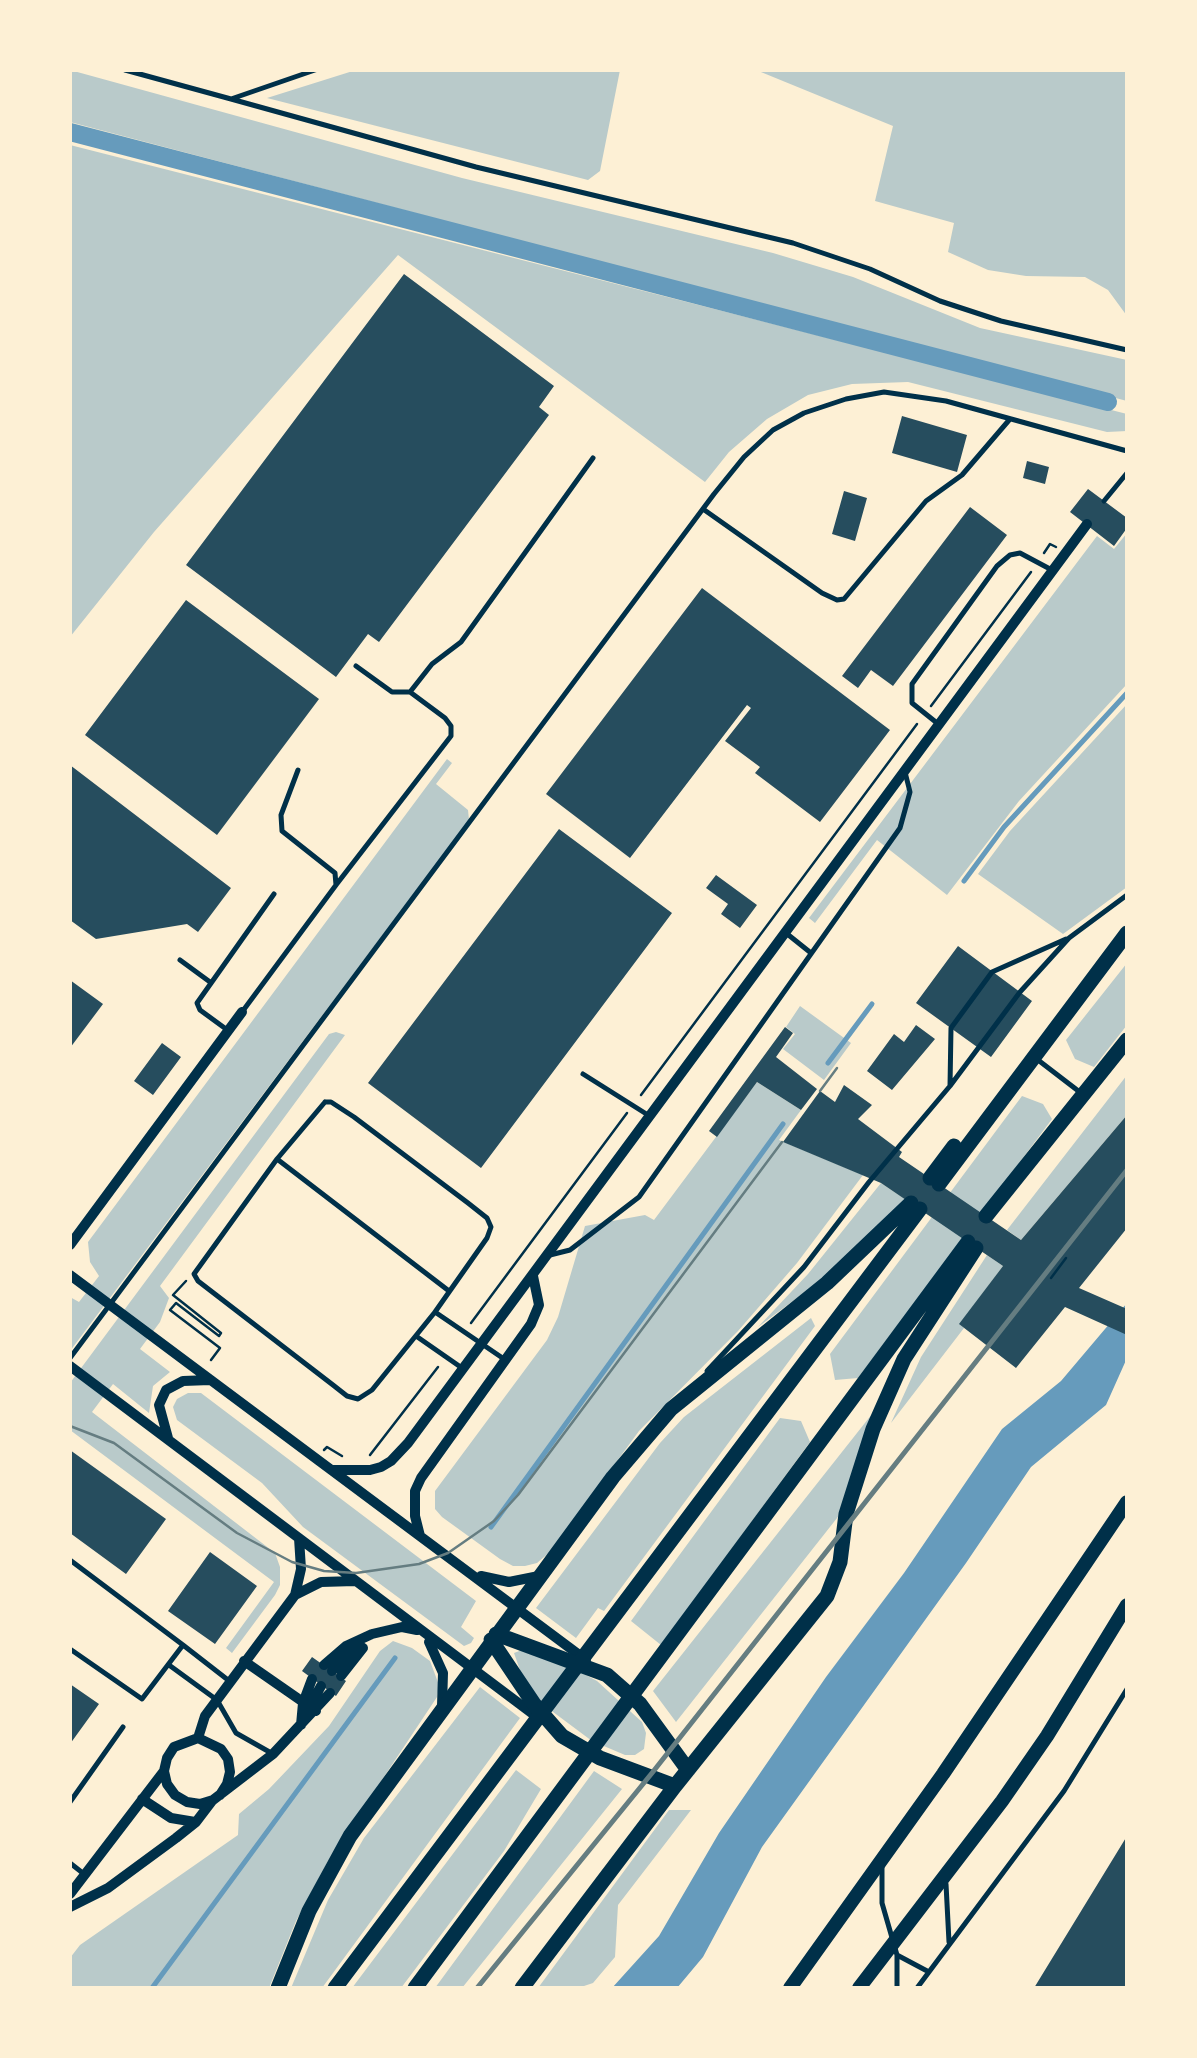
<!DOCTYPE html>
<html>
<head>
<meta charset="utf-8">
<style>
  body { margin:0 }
  #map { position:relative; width:1197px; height:2058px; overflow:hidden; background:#fdf0d5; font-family:Cabin,sans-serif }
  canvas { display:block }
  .frame { position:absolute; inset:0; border:72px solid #fdf0d5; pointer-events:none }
</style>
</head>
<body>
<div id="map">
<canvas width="1197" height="2058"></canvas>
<div class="frame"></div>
</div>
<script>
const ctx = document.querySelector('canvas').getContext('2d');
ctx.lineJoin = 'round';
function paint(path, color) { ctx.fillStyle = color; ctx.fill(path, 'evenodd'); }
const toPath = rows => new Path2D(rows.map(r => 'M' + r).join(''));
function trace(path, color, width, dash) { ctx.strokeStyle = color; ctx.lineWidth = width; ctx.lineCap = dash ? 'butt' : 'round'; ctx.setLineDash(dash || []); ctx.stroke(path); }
const green = toPath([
  [70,70,462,178,773,253,853,277,980,328,1127,360,1127,401,70,122],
  [356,70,620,70,600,171,588,180,267,98],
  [756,70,1127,70,1127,316,1108,290,1085,277,1026,276,988,270,948,252,954,223,875,201,893,126],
  [70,145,1127,414,1127,431,1107,432,908,382,852,384,808,395,767,419,729,452,705,482,398,255,154,532,70,637],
  [1127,533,1127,684,1019,801,947,895,877,840,815,923,809,918,1097,536,1114,549],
  [1127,704,1127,887,1063,934,978,874,1010,831],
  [447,759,452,763,436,784,468,810,469,820,70,1351,70,1297,79,1302,99,1276,90,1262,88,1242],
  [1127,963,1127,1025,1094,1067,1075,1059,1066,1040],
  [800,1006,851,1043,824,1080,783,1049,795,1034,786,1027],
  [336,1032,345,1035,160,1286,169,1298,160,1322,140,1349,170,1372,153,1386,149,1413,113,1384,92,1412,275,1553,280,1567,280,1585,275,1595,232,1653,226,1648,274,1582,70,1430,70,1383,329,1034],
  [1127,1075,1127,1115,1021,1240,1007,1230],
  [757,1082,801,1110,779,1140,863,1175,797,1263,738,1331,639,1431,551,1551,537,1563,525,1566,513,1566,500,1559,442,1517,435,1509,435,1491,547,1340,558,1317,585,1226,645,1215,654,1220],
  [1022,1096,1043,1104,1052,1119,858,1378,835,1380,830,1354],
  [881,1183,905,1199,833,1271,758,1327,808,1274],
  [987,1255,1003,1266,960,1324,964,1328,891,1423,921,1357],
  [811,1318,815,1326,604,1611,598,1608,576,1638,536,1608,660,1443,684,1417],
  [188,1393,201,1393,476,1601,461,1627,474,1638,471,1643,464,1646,303,1527,262,1483,177,1420,173,1407,177,1399],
  [872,1414,841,1513,676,1722,653,1691],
  [780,1418,801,1421,810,1442,661,1645,631,1621],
  [393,1641,412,1648,430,1661,439,1685,437,1697,328,1861,296,1921,269,1988,70,1988,70,1958,80,1945,238,1835,239,1814,269,1789,329,1726,380,1651],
  [522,1650,564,1663,597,1681,642,1722,646,1733,644,1749,635,1755,625,1755,592,1741,537,1700,522,1676,514,1653],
  [480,1687,520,1718,322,1988,291,1988,328,1900,364,1838],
  [516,1770,541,1789,504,1851,401,1988,352,1988],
  [594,1771,622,1789,462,1988,435,1988],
  [669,1810,691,1810,618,1905,615,1957,593,1983,578,1988,538,1988]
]);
const water = toPath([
  [1127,1303,1127,1358,1106,1405,1031,1467,966,1563,762,1847,703,1957,677,1988,612,1988,659,1936,719,1833,826,1677,904,1573,1002,1429,1061,1381]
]);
const stream = toPath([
  [964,881,1004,827,1127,693],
  [828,1063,872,1004],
  [491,1527,783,1124],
  [152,1988,395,1658]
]);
const canal = toPath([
  [70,132,1108,402]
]);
const building = toPath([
  [404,274,554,386,539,407,549,415,379,642,368,634,336,677,186,565],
  [902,416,967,435,957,472,892,453],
  [1027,461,1049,467,1045,484,1023,478],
  [1088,489,1127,518,1127,528,1114,546,1070,512],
  [844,491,867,498,855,541,832,534],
  [970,507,1007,535,893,686,871,670,858,688,842,676],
  [702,588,890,730,820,822,755,773,760,767,725,741,751,708,747,705,630,858,546,794],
  [186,600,319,699,217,835,85,735],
  [70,765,231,888,198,932,187,924,96,939,70,920],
  [559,829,672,913,481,1168,368,1083],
  [716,875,757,905,740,928,721,914,728,904,706,888],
  [958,946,1032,1001,991,1057,916,1003],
  [70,980,103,1004,70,1048],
  [916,1025,935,1039,892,1090,867,1071,894,1034,904,1042],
  [785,1027,793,1033,776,1057,817,1089,801,1110,757,1082,717,1137,709,1131],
  [162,1043,181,1057,153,1095,134,1081],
  [844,1085,872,1105,858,1119,902,1152,899,1157,1021,1240,1127,1115,1127,1228,1079,1288,1127,1309,1127,1335,1065,1307,1016,1368,959,1324,1003,1266,881,1183,783,1142,820,1091,835,1102],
  [70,1450,166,1519,126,1574,70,1533],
  [210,1552,257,1586,215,1644,168,1611],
  [312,1657,346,1681,336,1696,302,1671],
  [70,1684,99,1704,70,1744],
  [1127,1836,1127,1988,1034,1988]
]);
const path = toPath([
  [1044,553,1050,544,1056,547],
  [931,706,1031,572],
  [641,1095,917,724],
  [1051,1278,1066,1258],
  [186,1281,173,1295,221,1333,219,1336,176,1303,170,1310,220,1348,211,1360],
  [471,1323,627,1113],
  [324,1450,327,1447,342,1456],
  [370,1455,438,1367]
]);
const service = toPath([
  [125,70,231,99,315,70],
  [231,99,476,167,793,243,870,269,940,301,1001,321,1127,350],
  [1104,501,1127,473],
  [703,509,822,593,837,600,844,599,926,501,962,475,1010,419],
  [410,692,432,664,461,642,593,458],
  [937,723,912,703,912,684,997,566,1010,555,1020,553,1050,569],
  [336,885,451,736,451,726,445,718,410,692,392,692,356,666],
  [786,933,811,953],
  [180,960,210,982],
  [242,1012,336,885,335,873,282,831,281,815,298,770],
  [226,1029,200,1010,197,1003,274,894],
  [1038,1060,1081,1093],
  [583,1074,648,1115],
  [950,1086,951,1028,992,972,1066,939],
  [325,1102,331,1102,354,1117,468,1203,487,1218,491,1227,487,1238,435,1312,372,1390,358,1399,347,1396,333,1385,198,1281,194,1274,277,1159,325,1102],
  [277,1159,449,1291],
  [550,1255,570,1250,639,1197,900,828,910,792,905,772],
  [435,1312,504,1359],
  [416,1336,462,1368],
  [70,1358,714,494,744,457,773,430,804,413,846,399,884,392,946,401,1127,451],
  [707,1371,804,1267,869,1182,950,1086,1020,992,1069,938,1127,895],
  [70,1560,183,1645,142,1699,70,1649],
  [183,1645,228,1680],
  [169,1665,217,1700,236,1733,273,1754],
  [70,1802,123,1727],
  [70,1863,84,1874],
  [882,1868,882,1903,897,1955,897,1988],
  [946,1884,949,1942],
  [897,1955,929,1972],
  [917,1988,1064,1791,1127,1689]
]);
const minor = toPath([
  [70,1245,242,1012],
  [70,1275,586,1660],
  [70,1366,541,1720],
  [168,1438,159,1405,166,1390,183,1381,210,1380],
  [332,1470,370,1470,381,1467,391,1461,408,1443,1087,524],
  [420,1536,415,1516,415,1491,421,1478,531,1324,539,1305,533,1276],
  [481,1576,509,1582,539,1576],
  [295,1595,321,1582,355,1581],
  [429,1642,443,1673,442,1706],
  [244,1661,316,1711],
  [324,1665,346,1646,372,1634,402,1627,417,1630],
  [332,1671,360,1644],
  [341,1676,363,1648],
  [307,1711,321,1686],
  [301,1725,303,1703,312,1679],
  [198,1738,205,1716,295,1595,301,1569,299,1538],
  [220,1795,227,1784,230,1772,228,1759,221,1749,198,1738,174,1747,167,1758,164,1771,167,1784,175,1795,187,1802,200,1804,213,1800,273,1754,330,1693],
  [142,1799,171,1818,195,1822],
  [70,1894,164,1771],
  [70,1907,108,1888,176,1838,196,1822,212,1801]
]);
const secondary = toPath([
  [790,1988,943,1774,1127,1502],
  [859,1988,1002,1801,1047,1736,1127,1605]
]);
const primary = toPath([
  [930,1178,954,1146],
  [939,1184,1127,933],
  [986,1216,1127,1040],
  [496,1634,607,1675,640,1704,688,1770],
  [491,1640,534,1704,562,1736,600,1758,675,1786],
  [278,1988,309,1911,350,1836,613,1477,671,1409,827,1283,911,1203],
  [335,1988,920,1209],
  [415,1988,968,1242],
  [522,1988,675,1786,827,1596,840,1562,846,1514,873,1429,904,1359,976,1248]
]);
const tram = toPath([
  [820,1091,837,1068],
  [70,1426,114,1443,237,1533,292,1562,324,1571,356,1573,419,1564,448,1553,494,1521,518,1495,782,1142]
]);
const rail = toPath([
  [477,1988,652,1773,1127,1170]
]);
paint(green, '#b9caca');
paint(water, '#669bbc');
trace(stream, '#669bbc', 5);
trace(canal, '#669bbc', 18);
paint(building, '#264d5e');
trace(path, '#003049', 2.5);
trace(service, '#003049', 5);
trace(minor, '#003049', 10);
trace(secondary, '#003049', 14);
trace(primary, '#003049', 15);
trace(tram, '#657d81', 2.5);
trace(rail, '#657d81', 5);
</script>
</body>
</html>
